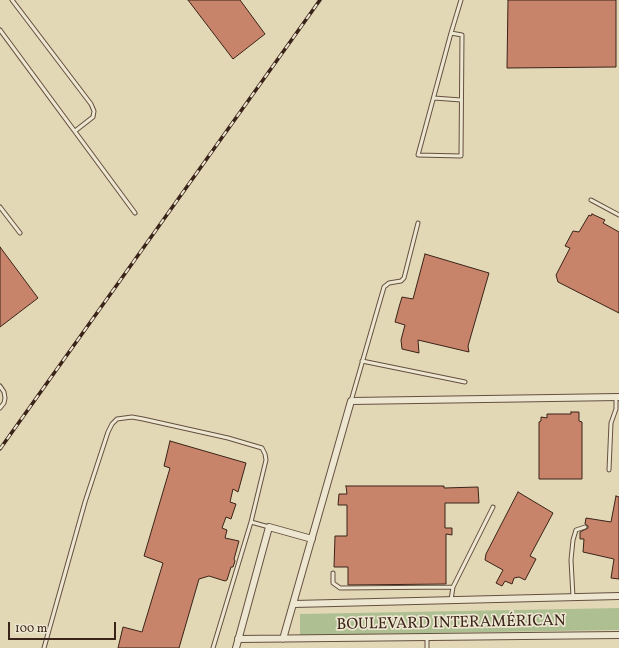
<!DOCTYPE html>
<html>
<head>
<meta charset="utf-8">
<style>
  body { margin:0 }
  #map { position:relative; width:619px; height:648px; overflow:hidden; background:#e3d8b6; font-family:Vollkorn,serif }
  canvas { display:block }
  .scale { position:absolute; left:8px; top:622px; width:108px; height:18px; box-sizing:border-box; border:2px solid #3a2318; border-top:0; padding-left:5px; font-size:12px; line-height:14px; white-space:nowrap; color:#3a2318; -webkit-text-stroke:3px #ede6d0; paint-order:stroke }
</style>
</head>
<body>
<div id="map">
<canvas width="619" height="648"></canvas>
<div class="scale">100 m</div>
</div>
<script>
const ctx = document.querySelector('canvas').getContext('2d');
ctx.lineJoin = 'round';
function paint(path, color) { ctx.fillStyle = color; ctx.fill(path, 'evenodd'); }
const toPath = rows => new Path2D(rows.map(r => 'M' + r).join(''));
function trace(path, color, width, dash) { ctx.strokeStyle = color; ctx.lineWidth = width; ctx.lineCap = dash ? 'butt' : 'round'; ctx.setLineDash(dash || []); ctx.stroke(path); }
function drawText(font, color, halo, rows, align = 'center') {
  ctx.font = font + ' Vollkorn,serif'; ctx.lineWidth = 3.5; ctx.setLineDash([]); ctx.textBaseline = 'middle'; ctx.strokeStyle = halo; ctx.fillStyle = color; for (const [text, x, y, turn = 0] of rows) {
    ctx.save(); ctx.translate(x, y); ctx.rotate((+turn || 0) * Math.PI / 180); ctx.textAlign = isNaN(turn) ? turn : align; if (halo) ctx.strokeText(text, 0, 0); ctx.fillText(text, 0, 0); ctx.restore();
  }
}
const green = toPath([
  [619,608,619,630,300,635,300,614]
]);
const building = toPath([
  [188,0,240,0,265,34,233,59,188,0],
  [508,0,616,0,616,67,507,68,508,0],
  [592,214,605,220,603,223,619,232,619,313,558,282,556,275,570,248,565,246,573,231,579,232,589,215,591,216,592,214],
  [0,247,38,298,0,327,0,247],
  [425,254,489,273,468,346,469,352,418,340,419,353,402,349,401,340,405,325,395,322,399,307,402,297,413,299,425,254],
  [571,412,579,412,579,421,582,422,582,479,539,479,539,422,541,421,541,417,547,418,547,414,571,414,571,412],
  [170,441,246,463,238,492,233,489,230,502,236,504,231,519,226,517,222,528,227,530,225,538,239,541,234,559,235,561,233,567,231,567,227,580,225,581,209,576,199,579,179,648,118,648,123,627,142,632,163,563,144,556,170,468,164,466,170,441],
  [346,486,444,486,444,488,478,487,479,503,445,503,445,528,452,528,452,535,446,534,446,584,348,585,348,567,334,567,335,536,347,536,347,505,338,505,339,494,347,494,346,486],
  [518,492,553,513,530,556,536,559,525,580,519,577,514,578,512,584,505,581,502,586,496,583,503,570,485,560,486,554,518,492],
  [616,496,619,497,619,579,611,578,614,559,583,552,584,539,580,539,580,532,588,528,588,526,585,524,586,518,611,522,616,496]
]);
const lane = toPath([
  [12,0,91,104,94,111,93,117,75,131],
  [0,30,135,213],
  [451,33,462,35,461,156,418,155,451,33,461,0],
  [434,98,461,100],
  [591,200,619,215],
  [0,207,20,233],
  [362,361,465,382],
  [0,386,4,392,5,398,4,403,0,408],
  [351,401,384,287,389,283,401,281,404,278,418,223],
  [609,470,611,423,616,409,616,397],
  [333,573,333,583,340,588,453,587],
  [573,597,571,560,573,540,576,530,585,527],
  [451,600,453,587,493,507],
  [44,648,85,502,108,432,112,424,117,419,132,417,143,419,228,438,262,448,265,454,266,460,251,522,269,527],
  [213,648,251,522],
  [427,648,427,637]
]);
const street = toPath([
  [294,604,619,596],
  [238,639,619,635],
  [283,639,351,401,619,397],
  [236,648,269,527,312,539]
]);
const rail = toPath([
  [0,449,320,0]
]);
const streetNames = [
  ["BOULEVARD INTERAMÉRICAN",451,624,-1]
];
paint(green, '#aec092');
paint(building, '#c8846a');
trace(building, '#3a2318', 1);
trace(lane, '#645040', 5);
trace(street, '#645040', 8);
trace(lane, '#ede6d0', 3);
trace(street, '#ede6d0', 6);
trace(rail, '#3a2318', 3.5);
trace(rail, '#ede6d0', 2, [6]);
drawText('16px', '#3a2318', '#ede6d0', streetNames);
</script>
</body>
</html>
